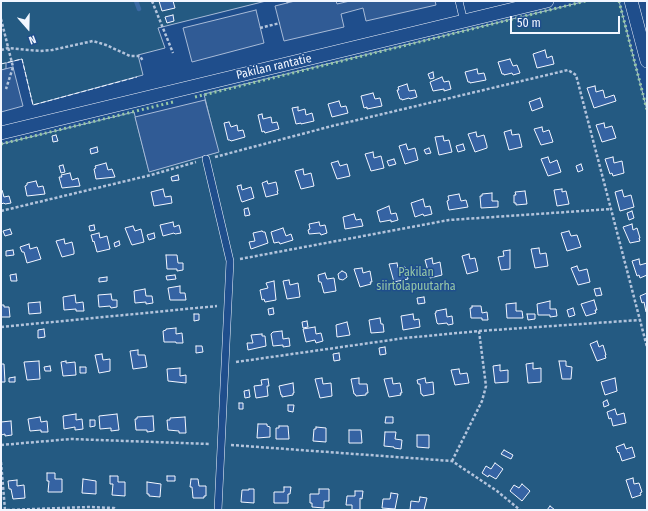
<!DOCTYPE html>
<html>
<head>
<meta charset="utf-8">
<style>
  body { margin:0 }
  #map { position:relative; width:648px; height:511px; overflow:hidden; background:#1f4e8c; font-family:"Fira Sans Condensed",sans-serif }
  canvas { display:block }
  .frame { position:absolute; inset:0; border:2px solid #f2f6ff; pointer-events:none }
  .north { position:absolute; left:8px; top:8px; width:40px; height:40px; -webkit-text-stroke:3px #1f4e8c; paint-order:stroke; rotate:160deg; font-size:11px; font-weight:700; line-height:16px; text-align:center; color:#f2f6ff }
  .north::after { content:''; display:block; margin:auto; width:14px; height:18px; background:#f2f6ff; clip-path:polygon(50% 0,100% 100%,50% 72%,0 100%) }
  .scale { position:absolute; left:510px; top:16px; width:110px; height:18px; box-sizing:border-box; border:2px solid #f2f6ff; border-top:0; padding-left:5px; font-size:12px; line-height:14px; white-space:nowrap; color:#f2f6ff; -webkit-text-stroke:3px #1f4e8c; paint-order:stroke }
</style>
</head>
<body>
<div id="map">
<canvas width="648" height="511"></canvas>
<div class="frame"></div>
<div class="north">N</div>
<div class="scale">50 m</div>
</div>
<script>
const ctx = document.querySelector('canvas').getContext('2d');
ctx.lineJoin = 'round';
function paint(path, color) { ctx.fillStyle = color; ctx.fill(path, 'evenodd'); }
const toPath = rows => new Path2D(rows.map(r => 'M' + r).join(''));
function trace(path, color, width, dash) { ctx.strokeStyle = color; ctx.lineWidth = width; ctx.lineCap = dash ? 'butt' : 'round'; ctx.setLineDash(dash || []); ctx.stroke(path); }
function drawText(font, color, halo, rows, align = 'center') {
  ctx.font = font + ' "Fira Sans Condensed",sans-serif'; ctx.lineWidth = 3; ctx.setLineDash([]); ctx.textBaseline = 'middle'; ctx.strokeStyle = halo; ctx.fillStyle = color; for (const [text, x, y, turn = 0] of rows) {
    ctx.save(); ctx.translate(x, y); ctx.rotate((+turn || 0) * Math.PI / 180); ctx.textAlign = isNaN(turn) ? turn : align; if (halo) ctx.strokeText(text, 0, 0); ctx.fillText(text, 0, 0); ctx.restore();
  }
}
const green = toPath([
  [1,1,266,1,158,28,165,48,138,55,143,75,33,105,22,59,6,63,6,69,1,70,1,1],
  [586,1,619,1,647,110,647,510,1,510,1,144,134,112,149,171,218,152,204,94,586,1]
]);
const parking = toPath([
  [295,1,336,1,337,4,350,1,435,1,436,5,366,21,363,8,341,14,344,27,284,41,275,6,295,1],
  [256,10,264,43,192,62,183,28,256,10],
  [13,67,23,106,1,112,1,70,13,67],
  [205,100,219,152,149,172,135,117,205,100]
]);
const stream = toPath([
  [136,1,139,9]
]);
const building = toPath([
  [159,1,173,1,175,8,162,11,159,1],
  [173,15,174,21,167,23,165,17,173,15],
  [545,50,547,58,552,56,554,64,537,68,533,54,545,50],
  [510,59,513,66,517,65,520,73,513,75,512,73,504,75,504,74,502,74,498,62,510,59],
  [477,69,478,74,484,73,486,80,470,83,470,82,468,82,465,72,477,69],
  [433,72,434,78,430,79,428,74,433,72],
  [442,77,444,82,449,81,451,89,444,91,444,89,433,91,430,82,442,77],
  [407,84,409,91,415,90,417,97,410,99,409,98,402,100,402,99,400,99,397,90,399,90,398,87,407,84],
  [595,86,596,92,603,90,605,98,614,95,616,101,594,108,587,88,595,86],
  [373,93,375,99,380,98,382,106,367,109,367,107,364,108,361,96,373,93],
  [540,98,543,107,532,111,529,102,540,98],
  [339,101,341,107,346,106,348,113,332,117,328,104,339,101],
  [298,107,298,111,305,109,306,115,312,113,314,121,301,124,301,123,296,124,292,108,298,107],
  [262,114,263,119,271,117,272,123,277,122,279,129,265,133,264,131,262,132,258,115,262,114],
  [229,122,231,127,237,125,238,131,243,130,245,137,231,141,230,140,228,140,224,123,229,122],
  [604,123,605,128,612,126,616,138,602,142,596,125,604,123],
  [542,127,543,132,549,130,553,142,541,145,534,129,542,127],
  [511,130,512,135,519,134,522,147,509,150,504,132,511,130],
  [476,132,477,137,484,135,487,146,487,148,475,152,468,134,476,132],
  [56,135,58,141,53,142,52,136,56,135],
  [443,136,444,141,449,140,452,152,439,155,435,137,443,136],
  [406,144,408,150,415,148,418,160,405,164,399,146,406,144],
  [463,144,465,150,458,152,456,146,463,144],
  [97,147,98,152,91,154,90,149,97,147],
  [429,148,431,153,426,154,424,150,429,148],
  [373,152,374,158,381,156,384,168,371,171,365,154,373,152],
  [548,157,550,163,557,160,561,172,548,176,541,159,548,157],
  [613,157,614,163,622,161,624,173,613,176,612,173,610,174,605,159,613,157],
  [394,159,396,164,389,166,387,161,394,159],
  [338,161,340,166,347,164,350,176,337,179,331,163,338,161],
  [106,163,108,170,112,169,115,177,96,179,94,169,96,168,95,166,106,163],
  [581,164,583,170,578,172,576,166,581,164],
  [63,165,65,172,61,173,59,166,63,165],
  [303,169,304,175,311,173,314,186,301,189,295,171,303,169],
  [70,173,72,180,78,178,80,186,62,188,59,177,62,177,61,175,70,173],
  [178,175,179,180,172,181,171,177,178,175],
  [36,181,38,187,43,186,45,194,27,196,25,186,27,185,27,183,36,181],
  [267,181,268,184,276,182,278,191,277,191,278,194,266,197,262,183,267,181],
  [241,185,242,190,251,187,254,198,242,202,241,200,237,186,241,185],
  [163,189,165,197,171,196,172,203,154,206,151,192,163,189],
  [562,189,562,192,566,191,569,204,557,206,554,190,562,189],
  [1,190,2,190,4,197,9,196,11,203,5,204,4,203,1,204,1,190],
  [622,190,624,197,631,195,634,207,620,211,615,192,622,190],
  [525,191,527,204,516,205,516,203,514,203,514,195,516,195,515,192,525,191],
  [492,193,492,201,498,201,498,207,481,208,480,196,482,196,482,194,492,193],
  [459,194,461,201,466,200,468,207,449,210,447,201,449,200,448,196,459,194],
  [423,199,425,207,430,206,432,214,424,216,423,214,415,217,411,203,423,199],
  [389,206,391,214,396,213,398,220,391,222,391,220,380,222,377,211,389,206],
  [248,208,250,215,245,216,244,209,248,208],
  [632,211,634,218,629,220,627,213,632,211],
  [354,214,356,220,361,219,363,226,345,229,343,217,354,214],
  [173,222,174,227,179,225,181,233,175,234,174,233,163,236,160,225,173,222],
  [319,222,320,226,325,225,327,233,321,235,320,233,309,234,308,230,310,229,309,224,319,222],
  [632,224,633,230,637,228,640,238,639,238,640,241,630,243,623,227,632,224],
  [94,225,95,230,90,231,89,226,94,225],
  [133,226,135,231,141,229,144,242,132,245,131,243,125,228,133,226],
  [283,228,286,236,291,234,293,240,280,244,279,242,274,243,271,232,283,228],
  [10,229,12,234,5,236,3,231,10,229],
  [262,231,263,232,265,232,268,243,251,249,249,242,255,241,253,233,262,231],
  [569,231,571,236,577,235,581,247,567,251,561,233,569,231],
  [99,233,100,238,107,236,110,249,97,252,94,241,93,242,91,235,99,233],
  [154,233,155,238,149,240,147,235,154,233],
  [64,239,65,244,72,242,74,251,74,254,62,257,56,241,64,239],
  [119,241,120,245,115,247,114,243,119,241],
  [29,244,30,249,37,247,41,259,27,263,24,252,22,252,20,247,29,244],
  [539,248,540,254,546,253,548,266,535,268,531,249,539,248],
  [13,250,14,255,6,256,6,251,13,250],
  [510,250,510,269,501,270,498,257,504,256,503,251,510,250],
  [469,254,470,259,475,258,478,271,467,274,462,256,469,254],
  [166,255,177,255,178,263,183,263,183,270,177,271,177,269,167,269,166,255],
  [432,258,433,264,440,262,442,275,430,278,425,260,432,258],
  [639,259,640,265,647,263,647,275,640,278,639,275,637,276,632,261,639,259],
  [397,263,398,268,405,267,408,279,394,282,389,264,397,263],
  [577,266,579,271,587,269,590,282,578,285,571,268,577,266],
  [362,268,363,273,370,271,372,282,370,282,371,284,360,287,354,269,362,268],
  [342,271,346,273,347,277,343,280,339,279,338,274,342,271],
  [325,273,327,279,334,278,336,291,324,293,321,282,319,282,318,275,325,273],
  [16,274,17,281,11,281,10,275,16,274],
  [175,275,176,279,167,280,166,276,175,275],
  [107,277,107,281,99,282,99,278,107,277],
  [289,280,290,285,298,283,300,297,287,299,283,281,289,280],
  [274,281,276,300,265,302,264,299,262,300,260,290,268,288,266,283,274,281],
  [180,286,180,293,185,293,186,300,170,300,168,288,180,286],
  [600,288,602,295,596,296,594,289,600,288],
  [145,289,146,296,152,296,153,303,146,304,146,302,135,303,134,291,145,289],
  [647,293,647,312,646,312,644,302,642,303,640,296,647,293],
  [111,294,112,300,117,300,117,307,111,308,110,306,99,307,98,295,111,294],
  [75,295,76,303,83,302,84,311,76,311,76,309,64,310,63,297,75,295],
  [424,297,425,303,418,304,417,298,424,297],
  [594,300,597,310,595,310,596,313,586,316,581,304,594,300],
  [550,301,550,309,556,309,557,316,550,317,550,315,538,315,537,304,550,301],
  [40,302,41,313,29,314,28,303,40,302],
  [516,303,516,311,522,311,523,318,507,318,506,304,516,303],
  [1,305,4,305,4,307,9,307,10,317,1,317,1,305],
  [472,306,481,306,482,313,487,312,488,320,482,320,482,318,471,318,470,308,472,308,472,306],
  [273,308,274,314,269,315,268,309,273,308],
  [573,308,575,315,569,317,567,310,573,308],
  [446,309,447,317,452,316,453,324,448,325,447,323,438,324,437,323,435,313,436,313,436,311,446,309],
  [194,314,199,314,199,320,194,321,194,314],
  [413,314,414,320,419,319,420,327,403,330,401,316,413,314],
  [527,314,535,314,535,319,528,320,527,314],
  [380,318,381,324,383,324,384,332,371,333,369,320,380,318],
  [307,321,308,327,303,328,302,322,307,321],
  [347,322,350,335,337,337,336,325,347,322],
  [315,327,316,334,321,333,323,341,316,343,315,340,306,342,303,329,315,327],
  [176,328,176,334,182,333,183,343,176,343,176,342,164,342,163,331,166,330,166,329,176,328],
  [44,329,45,337,38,338,38,330,44,329],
  [282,331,283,339,289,338,290,346,283,347,283,345,273,346,271,334,273,332,282,331],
  [262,334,262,336,265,336,266,346,248,350,247,343,253,343,251,335,262,334],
  [597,341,599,347,603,345,606,355,605,355,606,358,597,361,590,344,597,341],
  [196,346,202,346,203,352,196,353,196,346],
  [385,347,386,354,380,355,379,348,385,347],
  [138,350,138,355,145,355,147,367,133,369,130,351,138,350],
  [339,353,340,360,334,361,333,354,339,353],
  [102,354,103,360,110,359,110,371,99,373,95,355,102,354],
  [39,361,40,379,27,380,24,362,39,361],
  [66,361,66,363,75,362,76,375,63,376,61,362,66,361],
  [559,361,566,361,566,366,572,367,571,379,562,379,559,361],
  [533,363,533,369,541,368,541,382,528,383,526,364,533,363],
  [1,364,4,364,5,382,1,382,1,364],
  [500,365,500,371,508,370,508,382,495,383,493,366,500,365],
  [50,366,51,371,45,371,44,367,50,366],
  [80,367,86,367,86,373,80,373,80,367],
  [180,368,180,376,186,375,186,383,168,381,167,369,180,368],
  [459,369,460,374,467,373,469,383,455,385,451,370,459,369],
  [15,377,15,382,9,382,9,378,15,377],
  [322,378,323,384,331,383,332,396,320,398,315,379,322,378],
  [359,378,359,384,367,384,368,393,366,393,366,395,356,396,355,394,354,394,351,379,359,378],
  [392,378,393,384,400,383,402,393,400,393,401,395,389,397,384,379,392,378],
  [425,378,426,383,433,382,434,394,423,396,422,394,421,394,420,384,418,384,417,380,425,378],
  [615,378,617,391,605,395,601,382,615,378],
  [268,379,269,386,267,386,268,396,256,398,254,386,262,385,261,380,268,379],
  [293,383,294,393,293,393,293,395,282,397,282,395,281,395,279,386,293,383],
  [249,390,250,397,245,398,244,391,249,390],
  [607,400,609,405,604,407,603,402,607,400],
  [239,403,243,403,243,409,239,409,239,403],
  [288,405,294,405,293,412,288,411,288,405],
  [615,409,617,415,624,413,626,423,613,426,611,418,609,419,607,412,615,409],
  [76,414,76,420,82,419,83,429,75,430,75,427,64,429,63,416,76,414],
  [117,414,119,430,111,431,111,428,100,429,99,416,117,414],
  [153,416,154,431,147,432,147,430,136,430,135,419,137,419,137,417,153,416],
  [40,417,41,422,47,421,48,432,41,432,41,430,30,431,28,419,40,417],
  [185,417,186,433,179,433,179,431,168,430,167,420,170,420,170,418,185,417],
  [386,417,393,417,393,423,385,423,386,417],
  [90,420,95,420,95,426,90,427,90,420],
  [11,421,12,435,5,436,5,434,1,435,1,422,11,421],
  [258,424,267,424,267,426,270,427,270,437,257,438,258,424],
  [279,426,288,426,289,439,276,439,276,428,279,428,279,426],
  [316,427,326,428,326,442,313,441,314,429,316,429,316,427],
  [349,430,361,430,362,443,349,443,349,430],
  [385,432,396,432,395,439,402,440,401,449,394,448,394,447,384,446,385,432],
  [417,435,429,435,429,448,417,447,417,435],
  [624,444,626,449,632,447,635,457,622,461,619,452,618,453,616,447,624,444],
  [504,450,513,455,511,459,501,454,504,450],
  [495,463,503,469,496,479,489,475,488,477,482,473,486,466,491,469,495,463],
  [47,473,55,473,55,479,62,479,62,492,48,492,49,481,47,481,47,473],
  [110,476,118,476,118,482,125,482,125,496,112,495,113,484,110,484,110,476],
  [167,476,175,476,175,481,167,481,167,476],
  [633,478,634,484,639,483,642,492,640,493,641,495,632,498,626,480,633,478],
  [83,479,96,481,96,494,82,493,83,479],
  [191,479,198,479,199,486,206,486,206,496,204,496,204,498,193,498,192,487,190,487,191,479],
  [17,480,17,486,24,485,25,498,13,499,11,489,9,489,8,481,17,480],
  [147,482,161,484,160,497,149,496,149,494,147,494,147,482],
  [522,484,530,491,522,501,510,491,514,485,519,488,522,484],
  [284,487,291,487,290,494,288,494,288,503,274,503,274,492,284,492,284,487],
  [249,489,254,489,254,503,241,502,242,490,249,490,249,489],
  [319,489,329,489,329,501,324,501,324,508,312,507,312,503,310,503,310,494,319,494,319,489],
  [355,491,363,491,362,499,360,498,360,510,352,510,352,505,346,505,347,496,355,496,355,491],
  [391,493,398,494,395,509,382,508,383,499,390,499,391,493],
  [420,497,427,498,424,510,410,510,411,501,419,502,420,497],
  [550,506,555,510,547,510,550,506]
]);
const path = toPath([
  [152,1,173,53],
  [287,1,288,3],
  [1,19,13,67,6,89],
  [260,28,280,23],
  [1,50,8,48,40,51,52,50,93,41,106,45,130,56,140,56,143,61],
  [215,157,332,126,568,70,576,75,647,347],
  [1,211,151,175,196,162],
  [240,259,449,220,611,209],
  [1,327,217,306],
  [236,362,405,338,479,331,640,320],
  [1,445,71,439,210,444],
  [231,445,452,461,497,491,520,510],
  [452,461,482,401,486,386,479,331],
  [1,462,5,510],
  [7,510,89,507,114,508,116,510]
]);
const service = toPath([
  [459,1,464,22],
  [206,159,230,261,218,510]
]);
const minor = toPath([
  [631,1,647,61],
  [1,133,547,1]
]);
const hedge = toPath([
  [619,1,647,110],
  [195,97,586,1],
  [1,144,173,102]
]);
const fence = toPath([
  [1,64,22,59,33,105,137,77]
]);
const streetNames = [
  ["Pakilan rantatie",274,67,-13]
];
const parkNames = [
  ["Pakilan",416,273],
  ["siirtolapuutarha",416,287]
];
paint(green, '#245a82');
trace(green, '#a8bbd7', 1);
paint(parking, '#305b95');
trace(parking, '#a8bbd7', 1);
trace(stream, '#3b69a3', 4.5);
paint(building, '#3563a3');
trace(building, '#f2f6ff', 1);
trace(service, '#f2f6ff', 8);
trace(minor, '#f2f6ff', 14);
trace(path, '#b3c4dc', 2.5, [3, 2]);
trace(service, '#1f4e8c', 7);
trace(minor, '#1f4e8c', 13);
trace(hedge, '#97c8a6', 3, [2, 3]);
trace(fence, '#f2f6ff', 1, [5, 2]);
drawText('12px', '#f2f6ff', '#1f4e8c', streetNames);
drawText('12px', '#97c8a6', '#1f4e8c', parkNames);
</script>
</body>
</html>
